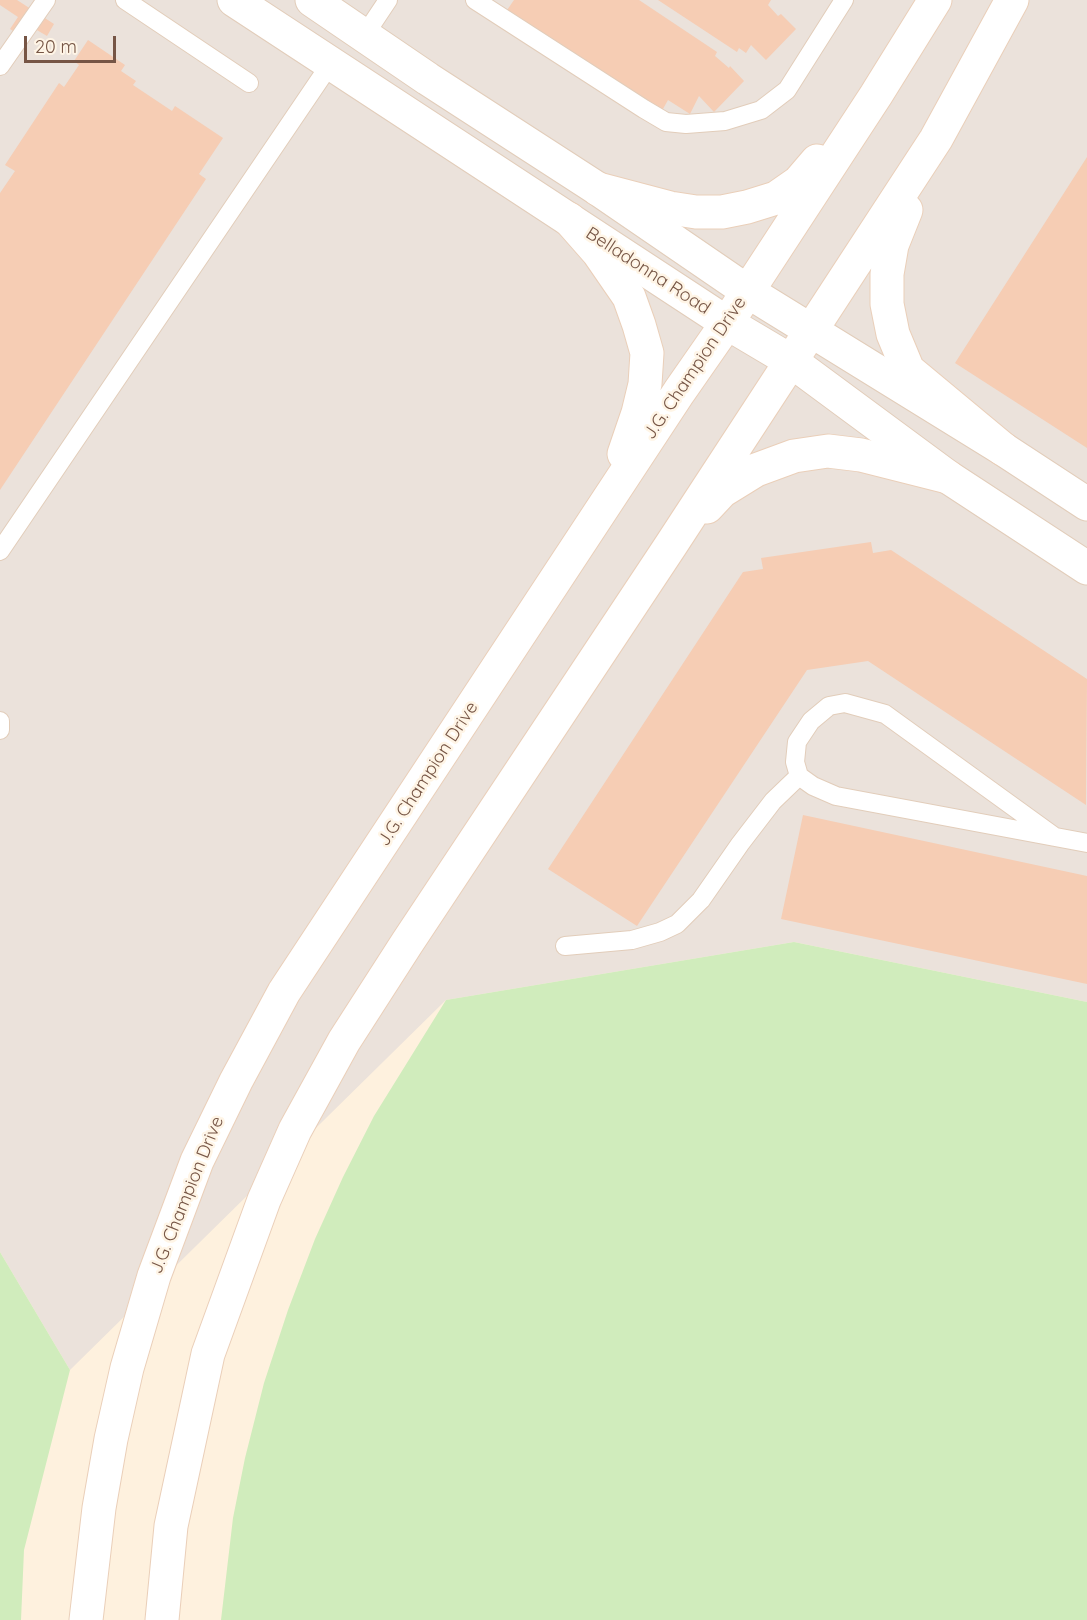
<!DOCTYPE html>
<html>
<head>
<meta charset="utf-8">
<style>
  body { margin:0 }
  #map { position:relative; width:1087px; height:1620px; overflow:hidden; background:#fef1de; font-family:Quicksand,sans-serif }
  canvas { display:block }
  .scale { position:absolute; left:24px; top:36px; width:92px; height:27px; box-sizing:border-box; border:3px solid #765545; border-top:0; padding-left:8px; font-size:18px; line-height:21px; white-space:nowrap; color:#765545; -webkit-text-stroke:4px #fff5e6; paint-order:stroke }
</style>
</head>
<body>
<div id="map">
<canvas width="1087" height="1620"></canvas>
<div class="scale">20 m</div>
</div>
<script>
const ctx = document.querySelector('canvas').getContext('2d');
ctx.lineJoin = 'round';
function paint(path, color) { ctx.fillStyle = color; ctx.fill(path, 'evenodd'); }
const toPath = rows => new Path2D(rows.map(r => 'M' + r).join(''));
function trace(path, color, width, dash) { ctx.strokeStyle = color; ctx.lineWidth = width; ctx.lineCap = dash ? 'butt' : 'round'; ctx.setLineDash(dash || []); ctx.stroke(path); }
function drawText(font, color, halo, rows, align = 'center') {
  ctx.font = font + ' Quicksand,sans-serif'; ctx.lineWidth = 5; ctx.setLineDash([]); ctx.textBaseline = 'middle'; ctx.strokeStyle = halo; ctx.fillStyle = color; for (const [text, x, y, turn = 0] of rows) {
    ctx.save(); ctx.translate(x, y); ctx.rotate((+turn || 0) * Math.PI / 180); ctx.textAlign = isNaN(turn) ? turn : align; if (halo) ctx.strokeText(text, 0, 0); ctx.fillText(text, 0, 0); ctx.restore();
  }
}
const industrial = toPath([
  [0,0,1087,0,1087,1002,794,942,446,1000,70,1370,0,1252]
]);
const green = toPath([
  [794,942,1087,1002,1087,1620,221,1620,233,1518,245,1458,264,1383,288,1310,315,1239,343,1177,374,1116,446,1000],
  [0,1252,70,1370,24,1550,21,1620,0,1620]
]);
const building = toPath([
  [0,0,17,0,54,24,47,36,25,23,18,34,10,29,18,17,0,5],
  [514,0,639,0,717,52,715,56,729,68,730,66,744,81,714,112,699,96,690,114,668,100,659,116,505,13],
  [658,0,771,0,768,5,778,16,781,14,796,29,766,60,751,45,746,53,739,48,737,52],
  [88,40,125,65,121,71,136,81,133,85,172,111,175,106,223,138,199,174,206,179,0,490,0,193,15,171,5,165,59,83,64,87,79,65,74,61],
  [1087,157,1087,448,955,363],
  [871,542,873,553,891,550,1087,679,1086,805,868,661,807,670,637,926,548,869,743,572,763,569,761,558],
  [803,815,1087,876,1087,984,781,919]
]);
const lane = toPath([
  [125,0,249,83],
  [475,0,644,109,666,122,686,124,725,121,761,110,787,90,844,0],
  [364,36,388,0],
  [0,66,46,0],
  [0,551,331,63],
  [0,721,0,730],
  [1055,837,885,714,845,703,829,706,811,721,797,742,795,762,799,776,813,786,836,796,1087,843],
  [565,946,632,940,660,932,677,924,701,900,740,844,773,801,799,776]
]);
const street = toPath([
  [234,0,727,323,791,361,948,477,1087,568],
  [312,0,428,79,598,189,747,291,1003,449,1087,504]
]);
const secondary = toPath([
  [598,189,670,208,696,212,722,212,747,207,776,198,799,182,817,161],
  [906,210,892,245,887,274,887,304,893,334,908,370,1003,449],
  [569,219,598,252,629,297,639,325,647,353,645,384,638,413,624,454],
  [707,507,722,491,756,470,794,456,828,451,861,455,948,477],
  [86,1620,99,1508,111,1439,127,1368,154,1276,197,1161,236,1081,284,992,679,392,727,323,876,95,935,0],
  [162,1620,171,1526,208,1354,264,1200,295,1130,344,1041,407,943,671,545,936,139,1012,0]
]);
const streetNames = [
  ["Belladonna Road",648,271,33],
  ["J.G. Champion Drive",695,368,-56],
  ["J.G. Champion Drive",428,774,-57],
  ["J.G. Champion Drive",187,1195,-68]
];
paint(industrial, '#ebe2db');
paint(green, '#d0ecbc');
paint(building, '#f6cdb4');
trace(lane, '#e2cdba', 20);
trace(street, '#e2cdba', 35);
trace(secondary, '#eacfb9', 35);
trace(lane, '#fff', 18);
trace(street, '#fff', 33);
trace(secondary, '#fff', 33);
drawText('18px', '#765545', '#fff5e6', streetNames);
</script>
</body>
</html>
